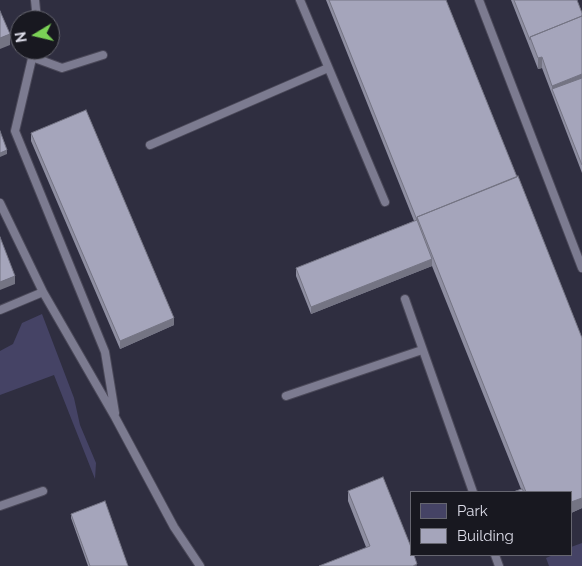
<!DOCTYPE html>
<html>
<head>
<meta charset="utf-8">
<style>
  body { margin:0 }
  #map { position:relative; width:582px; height:566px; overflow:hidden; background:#2f2e40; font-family:Raleway,sans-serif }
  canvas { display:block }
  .legend { position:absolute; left:410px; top:491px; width:162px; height:65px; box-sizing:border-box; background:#181820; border:1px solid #666670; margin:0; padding:6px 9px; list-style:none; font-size:15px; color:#dcdce8 }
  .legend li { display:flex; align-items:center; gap:10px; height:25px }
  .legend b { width:25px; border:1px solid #666670 }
  .north { position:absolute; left:10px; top:10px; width:50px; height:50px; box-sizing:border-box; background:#181820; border:1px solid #666670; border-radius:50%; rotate:261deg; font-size:14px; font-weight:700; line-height:20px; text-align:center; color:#dcdce8 }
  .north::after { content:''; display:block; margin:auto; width:18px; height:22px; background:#7bd156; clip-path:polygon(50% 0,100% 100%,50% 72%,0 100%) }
</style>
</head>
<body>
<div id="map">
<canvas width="582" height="566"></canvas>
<ul class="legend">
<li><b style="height:14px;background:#454365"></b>Park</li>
<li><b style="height:14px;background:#a5a5bb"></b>Building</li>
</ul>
<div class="north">N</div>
</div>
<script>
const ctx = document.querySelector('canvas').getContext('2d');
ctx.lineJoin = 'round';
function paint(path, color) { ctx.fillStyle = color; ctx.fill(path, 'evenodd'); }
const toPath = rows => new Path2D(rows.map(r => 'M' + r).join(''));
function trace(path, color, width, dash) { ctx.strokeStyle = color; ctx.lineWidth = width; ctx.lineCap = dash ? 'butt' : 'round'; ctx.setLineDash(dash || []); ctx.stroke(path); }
const green = toPath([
  [42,314,74,398,80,425,96,463,95,479,54,375,0,395,0,351,13,344,22,323],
  [582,543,582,566,549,566,546,558,553,555,571,555,571,547]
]);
const lane = toPath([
  [35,0,37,20],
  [300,0,385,202],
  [479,0,582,268],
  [34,50,15,131,105,352,115,413],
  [32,57,62,68,103,55],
  [150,145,328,68],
  [0,203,43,292,115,417,174,527,200,566],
  [405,299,473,492],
  [0,310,43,292],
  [286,396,422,350],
  [0,506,43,491],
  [495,555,499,566]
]);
const wall = toPath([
  [326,0,446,0,517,177,582,338,582,508,571,513,571,492,513,492,521,489,432,266,311,314,296,276,296,268,414,221],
  [511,0,577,0,582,13,582,173,542,68,538,69],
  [31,133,174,325,120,349,31,141],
  [348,491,417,566,366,547,348,501],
  [71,514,128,566,88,566,71,518]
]);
const shadedWall = toPath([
  [10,34,10,45,0,49,0,38],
  [542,57,542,68,538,69,538,58],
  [582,74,582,85,552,89,552,86],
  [7,150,7,154,0,157,0,153],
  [432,259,432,266,311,314,311,307],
  [15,276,15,284,0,290,0,282],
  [174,318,174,325,120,349,120,341],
  [582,498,582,508,571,513,571,502]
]);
const building = toPath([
  [329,0,446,0,517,177,417,217,417,220,329,0],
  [514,0,577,0,582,13,582,16,530,37,530,40,514,0],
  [0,11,10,34,0,38,0,11],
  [582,16,582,74,552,86,542,57,538,58,530,37,582,16],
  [582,78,582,165,552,89,582,78],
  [86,110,174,318,120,341,31,133,86,110],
  [0,131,7,150,0,153,0,131],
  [518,176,582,338,582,498,571,502,571,492,526,492,417,217,518,176],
  [417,220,432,259,311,307,296,268,417,220],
  [0,237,15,276,0,282,0,237],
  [383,477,411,547,411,555,414,555,417,564,413,566,319,566,370,546,348,491,383,477],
  [522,489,524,492,513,492,522,489],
  [105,501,128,566,90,566,71,514,105,501]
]);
paint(green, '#454365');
trace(lane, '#4b4959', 10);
trace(lane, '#7c7b90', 8);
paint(wall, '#8e8ea1');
paint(shadedWall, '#747483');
paint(building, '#a5a5bb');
trace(building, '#747483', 1);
</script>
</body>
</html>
